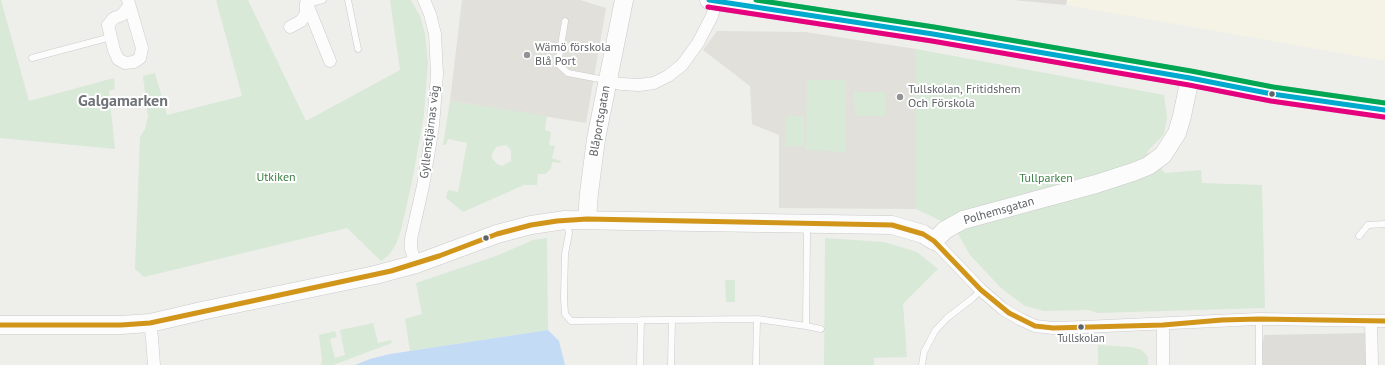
<!DOCTYPE html>
<html>
<head>
<meta charset="utf-8">
<style>
  body { margin:0 }
  canvas { display:block; background:#eeeeea }
</style>
</head>
<body>
<canvas width="1385" height="365"></canvas>
<script>
const ctx = document.querySelector('canvas').getContext('2d');
ctx.lineJoin = 'round';
function paint(path, color) { ctx.fillStyle = color; ctx.fill(path, 'evenodd'); }
const toPath = rows => new Path2D(rows.map(r => 'M' + r).join(''));
function trace(path, color, width, dash) { ctx.strokeStyle = color; ctx.lineWidth = width; ctx.lineCap = dash ? 'butt' : 'round'; ctx.setLineDash(dash || []); ctx.stroke(path); }
function drawText(font, color, halo, rows, align = 'center') {
  ctx.font = font + ' "PT Sans",sans-serif'; ctx.lineWidth = 4; ctx.setLineDash([]); ctx.textBaseline = 'middle'; ctx.strokeStyle = halo; ctx.fillStyle = color; for (const [text, x, y, turn = 0] of rows) {
    ctx.save(); ctx.translate(x, y); ctx.rotate((+turn || 0) * Math.PI / 180); ctx.textAlign = isNaN(turn) ? turn : align; if (halo) ctx.strokeText(text, 0, 0); ctx.fillText(text, 0, 0); ctx.restore();
  }
}
const commercial = toPath([
  [1067,0,1385,0,1385,61,1066,5]
]);
const industrial = toPath([
  [1013,0,1067,0,1066,5],
  [1367,333,1368,365,1263,365,1262,346,1264,335]
]);
const education = toPath([
  [462,0,580,0,606,8,586,123,450,101],
  [717,31,805,32,916,49,916,209,779,208,779,135,752,124,750,86,703,50]
]);
const green = toPath([
  [0,0,1,0,29,101,114,78,115,89,109,91,115,149,0,138],
  [216,0,248,0,306,121,400,70,390,0,411,0,420,16,425,34,428,63,424,115,412,182,401,230,396,244,389,255,381,261,347,228,144,277,135,269,140,137,145,129,148,116,143,76,155,73,167,115,242,96],
  [916,49,1164,95,1167,118,1164,134,1147,152,1165,173,1201,170,1202,183,1262,185,1265,308,1097,313,1089,310,1044,311,1025,306,1001,288,970,255,954,227,916,209],
  [807,80,846,80,845,152,806,150],
  [854,92,885,92,885,116,855,116],
  [450,101,547,116,545,130,551,132,549,145,555,146,552,158,561,161,560,163,552,162,551,169,545,174,538,174,537,185,524,185,463,212,446,198,448,190,458,192,467,143,448,139,446,145,443,145],
  [506,145,511,150,511,161,502,166,497,164,492,158,492,154,496,147],
  [786,116,804,116,804,146,786,146],
  [547,238,548,330,410,351,405,319,422,314,416,283,496,256,533,240],
  [825,238,884,242,917,252,938,269,903,304,907,357,874,358,874,365,824,365],
  [725,280,735,280,735,302,726,302],
  [373,323,378,343,391,340,392,343,333,365,321,365,322,360,319,335,335,331,337,337,330,339,335,358,345,355,340,330],
  [1098,345,1131,347,1142,350,1148,357,1148,365,1098,365]
]);
const water = toPath([
  [548,330,559,341,565,365,355,365,370,359,390,354]
]);
const lane = toPath([
  [348,0,358,49],
  [307,4,323,0],
  [565,21,558,64,568,73,605,80],
  [32,58,111,37],
  [566,221,569,233,565,254,564,298,565,314,571,321,757,319,806,326],
  [805,225,807,234,806,326,821,329],
  [1359,236,1368,225,1385,224],
  [1259,319,1259,365],
  [640,365,641,320],
  [671,365,672,320],
  [756,365,757,319],
  [922,365,924,352,935,331,947,318,973,298,981,290]
]);
const street = toPath([
  [128,0,142,48,140,58,134,62,125,63,118,59,114,50,108,25,114,18,122,15,129,6],
  [307,4,330,61],
  [290,27,301,21,306,14,306,3],
  [607,81,621,84,639,85,654,83,668,76,682,65,698,43,712,16,716,1],
  [934,241,981,290,1003,309,1020,319,1035,326,1053,328,1084,327,1259,319,1385,321],
  [416,264,411,249,411,239,423,186,433,126,437,74,435,34,430,14,424,0],
  [1371,321,1372,365],
  [150,323,152,338,154,365],
  [1163,325,1163,365]
]);
const secondary = toPath([
  [709,0,933,34,1190,78,1272,94,1385,110],
  [587,219,589,193,596,139,624,0],
  [0,325,121,325,150,323,206,310,375,275,416,264,497,234,531,225,565,220,892,225,923,234,934,241,945,230,963,220,1096,184,1133,172,1148,166,1163,155,1177,133,1182,116,1190,78]
]);
const bus1 = toPath([
  [0,325,121,325,150,323,391,271,439,256,497,234,531,225,557,221,587,219,892,225,923,234,934,241,981,290,1009,313,1035,326,1053,328,1163,325,1222,320,1259,319,1385,321]
]);
const bus2 = toPath([
  [709,0,933,34,1190,78,1272,94,1385,110]
]);
const bus3 = toPath([
  [708,7,932,41,1189,85,1271,101,1384,117]
]);
const bus4 = toPath([
  [756,0,934,27,1191,71,1273,87,1385,103]
]);
const markers = [
  [527,55,4,"#919394"],
  [1272,94,3.5,"#5f6266"],
  [900,97,4,"#919394"],
  [486,238,3.5,"#5f6266"],
  [1081,327,3.5,"#5f6266"]
];
const busNames = [
  ["Tullskolan",1081,339]
];
const poiNames = [
  ["Wämö förskola",535,48],
  ["Blå Port",535,62],
  ["Tullskolan, Fritidshem",908,90],
  ["Och Förskola",908,104]
];
const streetNames = [
  ["Blåportsgatan",600,121,-80],
  ["Gyllenstjärnas väg",430,132,-83],
  ["Polhemsgatan",999,211,-16]
];
const parkNames = [
  ["Utkiken",276,178],
  ["Tullparken",1046,179]
];
const districtNames = [
  ["Galgamarken",123,101]
];
paint(commercial, '#f5f3e5');
paint(industrial, '#deddda');
paint(education, '#e1e0da');
paint(green, '#d9e9d8');
paint(water, '#c3dbf4');
trace(lane, '#cbcccb', 7);
trace(street, '#cbcccb', 13);
trace(secondary, '#c9caca', 19);
trace(lane, '#fcfcfc', 6);
trace(street, '#fcfcfc', 12);
trace(secondary, '#fcfcfc', 18);
trace(bus1, '#d1951a', 5);
trace(bus2, '#00a9ce', 5);
trace(bus3, '#e5007d', 5);
trace(bus4, '#00a651', 5);
for (const [x, y, r, color] of markers) { const dot = new Path2D(); dot.arc(x, y, r, 0, 2 * Math.PI); ctx.fillStyle = color; ctx.fill(dot); trace(dot, '#fff', 1.5); }
drawText('11px', '#5f6266', '#fff', busNames);
drawText('12px', '#5f6266', '#fff', poiNames, 'left');
drawText('12px', '#5f6266', '#fff', streetNames);
drawText('12px', '#3d8045', '#fff', parkNames);
drawText('bold 16px', '#707478', '#fff', districtNames);
</script>
</body>
</html>
